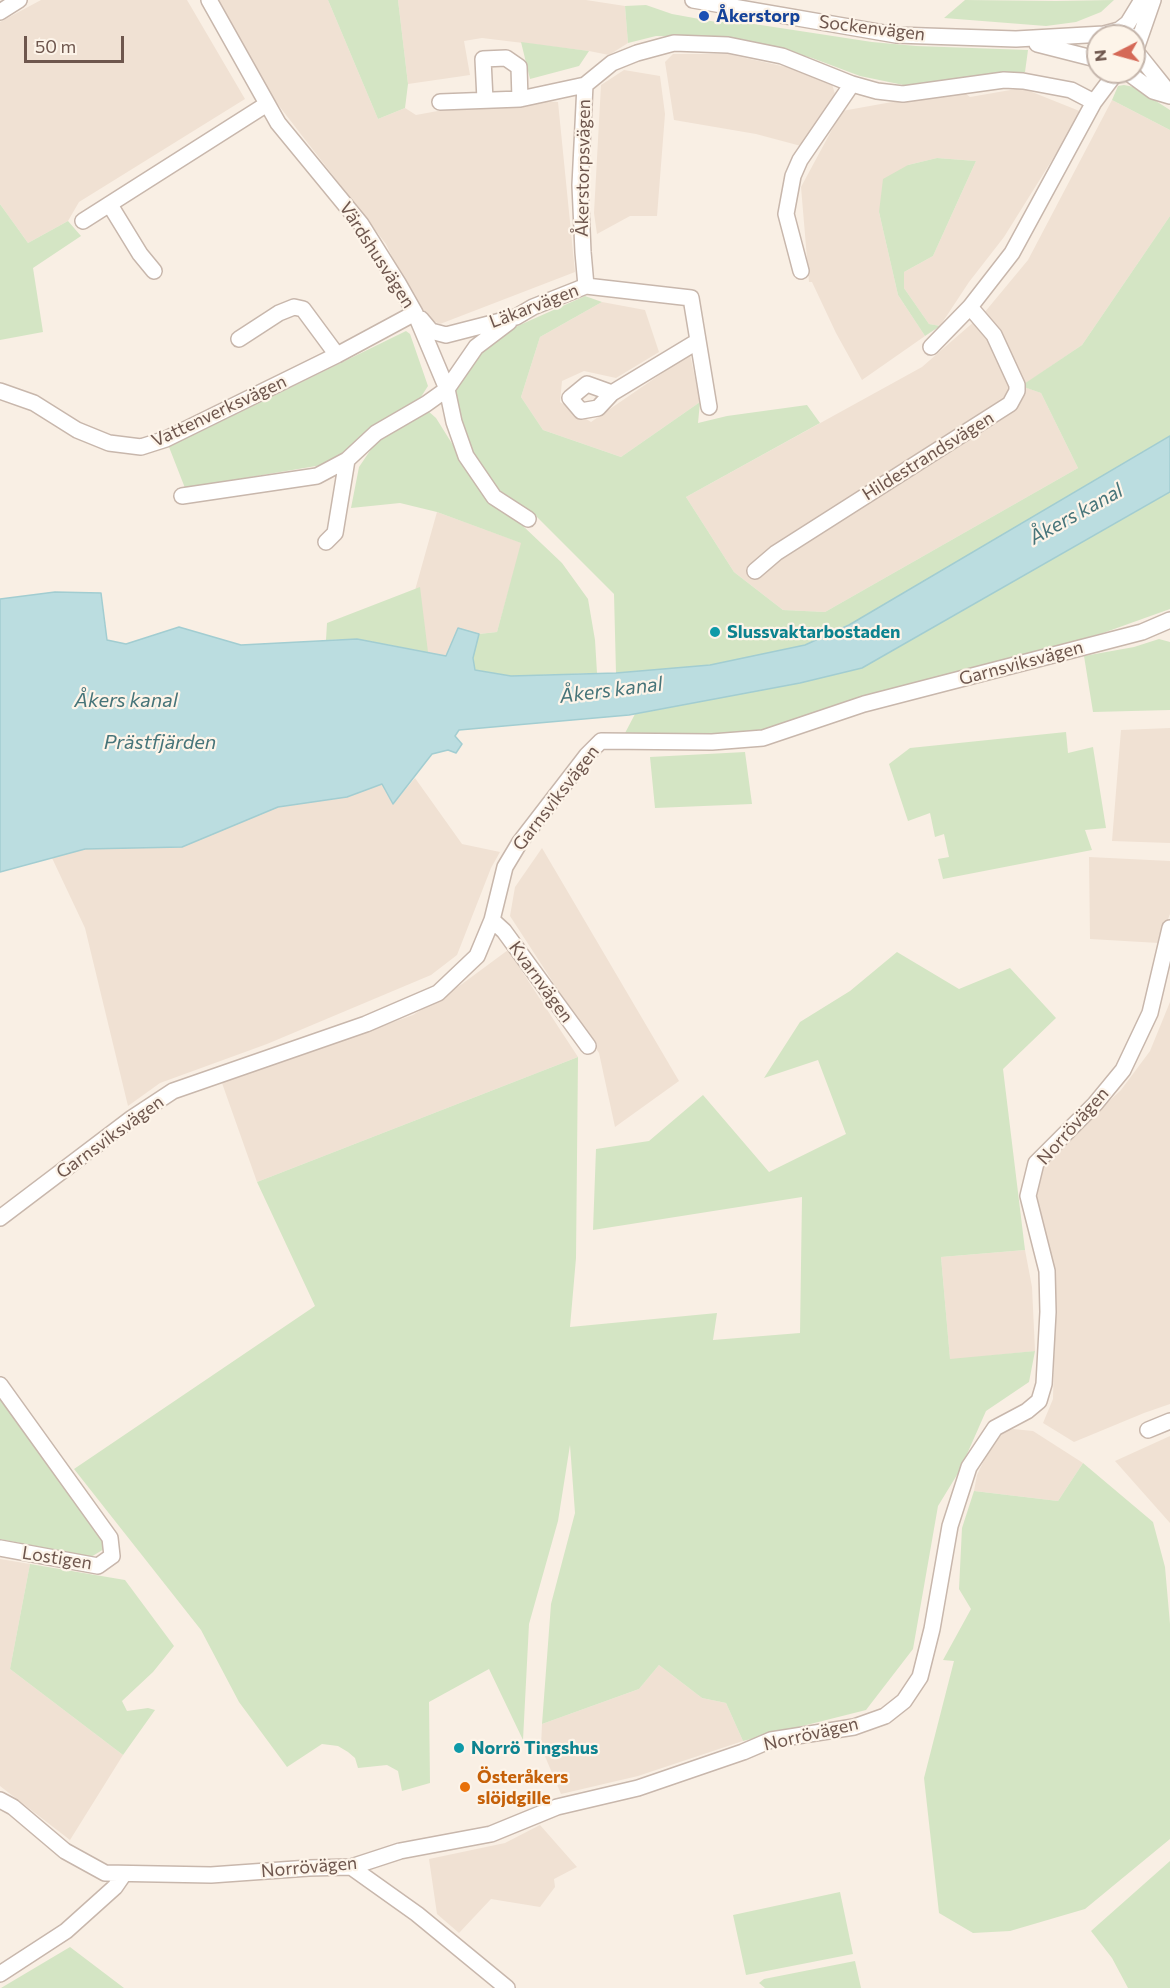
<!DOCTYPE html>
<html>
<head>
<meta charset="utf-8">
<style>
  body { margin:0 }
  #map { position:relative; width:1170px; height:1988px; overflow:hidden; background:#f9efe4; font-family:Commissioner,sans-serif }
  canvas { display:block }
  .north { position:absolute; left:1086px; top:24px; width:60px; height:60px; box-sizing:border-box; background:#fdf4e9; border:2px solid #c4b5ab; border-radius:50%; rotate:264deg; font-size:16px; font-weight:700; line-height:24px; text-align:center; color:#6e564d }
  .north::after { content:''; display:block; margin:auto; width:21px; height:27px; background:#d56957; clip-path:polygon(50% 0,100% 100%,50% 72%,0 100%) }
  .scale { position:absolute; left:24px; top:36px; width:100px; height:27px; box-sizing:border-box; border:3px solid #6e564d; border-top:0; padding-left:8px; font-size:18px; line-height:21px; white-space:nowrap; color:#6e564d; -webkit-text-stroke:4px #fdf4e9; paint-order:stroke }
</style>
</head>
<body>
<div id="map">
<canvas width="1170" height="1988"></canvas>
<div class="north">N</div>
<div class="scale">50 m</div>
</div>
<script>
const ctx = document.querySelector('canvas').getContext('2d');
ctx.lineJoin = 'round';
function paint(path, color) { ctx.fillStyle = color; ctx.fill(path, 'evenodd'); }
const toPath = rows => new Path2D(rows.map(r => 'M' + r).join(''));
function trace(path, color, width, dash) { ctx.strokeStyle = color; ctx.lineWidth = width; ctx.lineCap = dash ? 'butt' : 'round'; ctx.setLineDash(dash || []); ctx.stroke(path); }
function drawText(font, color, halo, rows, align = 'center') {
  ctx.font = font + ' Commissioner,sans-serif'; ctx.lineWidth = 4.5; ctx.setLineDash([]); ctx.textBaseline = 'middle'; ctx.strokeStyle = halo; ctx.fillStyle = color; for (const [text, x, y, turn = 0] of rows) {
    ctx.save(); ctx.translate(x, y); ctx.rotate((+turn || 0) * Math.PI / 180); ctx.textAlign = isNaN(turn) ? turn : align; if (halo) ctx.strokeText(text, 0, 0); ctx.fillText(text, 0, 0); ctx.restore();
  }
}
const residential = toPath([
  [41,0,187,0,245,99,79,202,68,221,28,243,0,204,0,22],
  [219,0,328,0,378,119,405,108,416,115,454,108,540,101,558,102,575,272,440,324,420,316,386,244,269,93],
  [398,0,586,0,625,6,628,43,609,55,589,51,482,38,464,41,470,75,408,84],
  [673,54,728,54,795,69,832,84,835,94,801,146,756,134,674,120,665,62],
  [624,70,660,76,665,114,657,216,630,216,597,234,594,213,601,85],
  [957,87,970,97,1022,88,1082,112,1004,237,969,282,940,326,929,324,904,288,904,272,933,256,976,161,937,158,908,165,879,212,898,295,925,336,862,380,836,333,812,282,809,282,801,187,842,111,892,102],
  [1112,100,1170,130,1170,216,1082,345,1022,386,1041,393,1078,468,825,612,783,610,734,572,686,497,922,367,984,313,1028,260],
  [602,302,645,310,659,352,616,378,584,371,562,381,560,402,591,422,690,354,700,402,621,457,543,430,521,397,540,337],
  [437,512,522,543,497,632,479,634,458,628,447,656,399,647],
  [1170,728,1170,843,1112,841,1121,730],
  [415,778,462,844,500,852,491,868,457,955,431,975,267,1044,160,1083,128,1106,85,928,52,858,85,849,182,847,278,807,347,797,382,784,393,804],
  [542,848,679,1081,615,1127,599,1053,510,916,515,887],
  [1089,857,1170,861,1170,914,1159,943,1090,939],
  [508,950,578,1057,257,1182,222,1083,413,1015,462,984],
  [1170,1002,1170,1404,1144,1413,1074,1442,1043,1423,1053,1399,1056,1275,1040,1220,1037,1197,1039,1177,1048,1158,1121,1090,1150,1051],
  [1025,1250,1032,1287,1035,1351,950,1360,941,1257],
  [1013,1429,1033,1431,1083,1463,1058,1501,974,1491,977,1475,990,1448,1003,1431],
  [1170,1436,1170,1523,1115,1461],
  [0,1559,30,1564,10,1669,123,1755,70,1840,0,1786],
  [659,1665,702,1698,726,1703,743,1741,638,1776,561,1794,541,1747,542,1724,639,1689],
  [540,1825,577,1867,554,1879,555,1887,540,1907,491,1899,459,1933,437,1914,429,1859,505,1843]
]);
const green = toPath([
  [328,0,398,0,408,84,405,108,378,119],
  [965,0,1056,1,1114,0,1101,12,1076,22,1046,26,944,18],
  [646,5,672,14,716,22,741,22,872,42,916,46,1028,50,1025,72,913,87,860,76,812,58,772,47,706,37,656,36,628,43,625,6],
  [521,42,589,51,579,66,530,79],
  [1124,85,1134,87,1170,110,1170,130,1112,100,1118,86],
  [937,158,976,161,933,256,904,272,904,288,929,324,940,326,925,336,898,295,879,212,883,179,908,165],
  [0,204,28,243,68,221,81,236,33,268,43,332,0,340],
  [1170,216,1170,436,849,625,805,645,710,665,616,673,614,594,537,517,498,489,469,447,446,403,477,344,585,296,602,302,540,337,521,397,543,430,621,457,700,402,698,423,727,416,807,405,820,423,686,497,734,572,783,610,825,612,1078,468,1041,393,1021,386,1082,345],
  [406,331,410,334,428,386,419,400,371,430,328,464,185,488,169,447],
  [427,410,436,418,488,501,523,526,562,563,588,599,595,640,597,673,511,676,475,670,473,658,479,634,497,632,521,543,437,512,400,503,351,508,359,467,378,439],
  [1170,492,1170,609,1103,633,864,699,758,731,690,736,624,735,635,714,800,683,862,668],
  [420,587,428,652,357,639,326,640,327,623],
  [1159,639,1170,642,1170,710,1093,712,1084,656,1134,647],
  [1066,732,1068,753,1093,747,1106,828,1085,830,1092,850,943,879,938,859,949,857,944,834,935,837,930,813,908,821,889,764,910,748],
  [745,752,752,804,655,808,650,757],
  [897,952,959,989,1010,968,1056,1018,1003,1069,1025,1250,941,1257,950,1359,1035,1351,1029,1382,986,1411,960,1470,938,1506,913,1649,866,1710,743,1741,726,1703,702,1698,659,1665,639,1689,542,1724,551,1604,575,1513,570,1445,558,1521,529,1624,523,1740,489,1669,429,1702,430,1783,402,1791,398,1771,387,1765,358,1768,355,1758,348,1752,338,1746,322,1744,287,1767,239,1702,201,1630,74,1469,315,1306,257,1182,578,1057,576,1258,570,1327,717,1313,713,1340,800,1333,802,1197,593,1230,596,1149,649,1141,703,1095,769,1172,846,1134,818,1060,764,1078,800,1022,850,991],
  [0,1396,105,1535,104,1549,91,1557,0,1539],
  [1083,1463,1153,1522,1165,1567,1170,1624,1170,1839,1085,1909,1010,1931,973,1933,939,1913,924,1778,954,1661,943,1660,971,1609,959,1589,962,1528,974,1491,1058,1501],
  [30,1564,125,1580,174,1646,153,1672,122,1701,127,1711,148,1708,155,1710,123,1755,10,1669],
  [1170,1861,1170,1988,1128,1988,1112,1958,1091,1931],
  [840,1892,853,1954,746,1975,733,1915],
  [70,1947,124,1988,1,1988],
  [855,1961,861,1988,765,1988,759,1983,764,1979]
]);
const water = toPath([
  [1170,436,1170,492,862,668,800,683,629,715,459,730,455,736,462,744,456,753,448,750,432,754,393,804,382,784,347,797,278,807,182,847,85,849,0,872,0,599,55,592,101,593,107,640,126,644,179,627,241,645,357,639,446,656,458,628,479,634,473,658,475,670,511,676,616,673,710,665,805,645,849,625,1170,436]
]);
const minor = toPath([
  [209,0,278,123,361,224,398,283,415,313,447,389,426,404,376,433,347,460,335,533,326,542],
  [693,0,896,35,1016,39,1104,34,1119,30,1131,36],
  [0,12,19,0],
  [1119,30,1128,23,1142,0],
  [1037,44,1096,59],
  [1137,46,1153,0],
  [1138,54,1170,94],
  [1127,72,1153,91,1170,96],
  [485,100,483,59,506,58,519,67,520,99],
  [440,102,520,99,585,85],
  [110,205,140,254,154,271],
  [83,221,267,104],
  [801,271,786,214,793,176,800,160,852,84],
  [586,286,583,252,580,185,585,85,612,63,637,53,674,43,728,45,782,56,852,84,877,91,903,94,1004,80,1023,81,1071,90,1094,102],
  [421,319,431,331,446,335,516,317,533,307,586,286,691,298,709,407],
  [509,322,476,347,447,389,454,422,466,456,494,497,528,519],
  [239,339,279,313,294,307,303,309,337,355],
  [931,347,970,307,1012,253,1094,102,1115,74],
  [0,391,34,403,77,430,109,443,141,447,166,439,337,355,415,313],
  [612,393,598,408,581,411,570,398,587,384,612,393,698,341],
  [182,496,317,476,347,460],
  [755,571,776,553,1010,404,1017,391,1017,385,994,335,970,307],
  [492,920,504,931,588,1046],
  [0,1218,132,1118,173,1091,366,1024,438,993,477,956,492,920,505,867,520,842,587,755,601,741,712,742,763,738,864,704,1142,632,1170,620],
  [0,1385,110,1538,112,1556,98,1566,0,1548],
  [1148,1430,1170,1421],
  [0,1800,13,1807,65,1851,105,1873,211,1875,309,1868,351,1867,400,1851,491,1834,557,1807,638,1788,743,1752,771,1740,854,1727,885,1716,904,1701,920,1677,932,1629,950,1526,969,1467,995,1428,1027,1411,1039,1401,1044,1384,1048,1312,1047,1271,1028,1196,1036,1163,1095,1104,1123,1070,1150,1013,1170,928],
  [351,1867,417,1914,507,1988],
  [0,1974,66,1931,115,1887,124,1874]
]);
const markers = [
  [704,16,6,"#1a4fb4"],
  [715,632,6,"#0f9aa8"],
  [459,1748,6,"#0f9aa8"],
  [465,1787,6,"#e8710a"]
];
const transitNames = [
  ["Åkerstorp",716,16]
];
const streetNames = [
  ["Sockenvägen",872,28,7],
  ["Åkerstorpsvägen",583,168,-89],
  ["Värdshusvägen",377,255,57],
  ["Läkarvägen",534,306,-21],
  ["Vattenverksvägen",219,411,-25],
  ["Hildestrandsvägen",928,456,-32],
  ["Garnsviksvägen",1021,663,-15],
  ["Garnsviksvägen",556,798,-52],
  ["Kvarnvägen",541,982,54],
  ["Norrövägen",1073,1126,-48],
  ["Garnsviksvägen",110,1137,-36],
  ["Lostigen",57,1558,9],
  ["Norrövägen",811,1734,-13],
  ["Norrövägen",309,1867,-5]
];
const cultureNames = [
  ["Slussvaktarbostaden",727,632],
  ["Norrö Tingshus",471,1748]
];
const foodNames = [
  ["Österåkers",477,1777],
  ["slöjdgille",477,1798]
];
const waterNames = [
  ["Åkers kanal",1076,514,-29],
  ["Åkers kanal",611,690,-7],
  ["Åkers kanal",126,700],
  ["Prästfjärden",160,742]
];
paint(residential, '#f0e1d3');
paint(green, '#d4e5c4');
paint(water, '#bbdde0');
trace(water, '#a2cdd1', 1.5);
trace(minor, '#c8b7ac', 18);
trace(minor, '#fff', 15);
for (const [x, y, r, color] of markers) { const dot = new Path2D(); dot.arc(x, y, r, 0, 2 * Math.PI); ctx.fillStyle = color; ctx.fill(dot); trace(dot, '#fdf4e9', 2); }
drawText('bold 18px', '#164399', '#fdf4e9', transitNames, 'left');
drawText('18px', '#6e564d', '#fdf4e9', streetNames);
drawText('bold 18px', '#0d838f', '#fdf4e9', cultureNames, 'left');
drawText('bold 18px', '#c56008', '#fdf4e9', foodNames, 'left');
drawText('italic 20px', '#467479', '#fdf4e9', waterNames);
</script>
</body>
</html>
